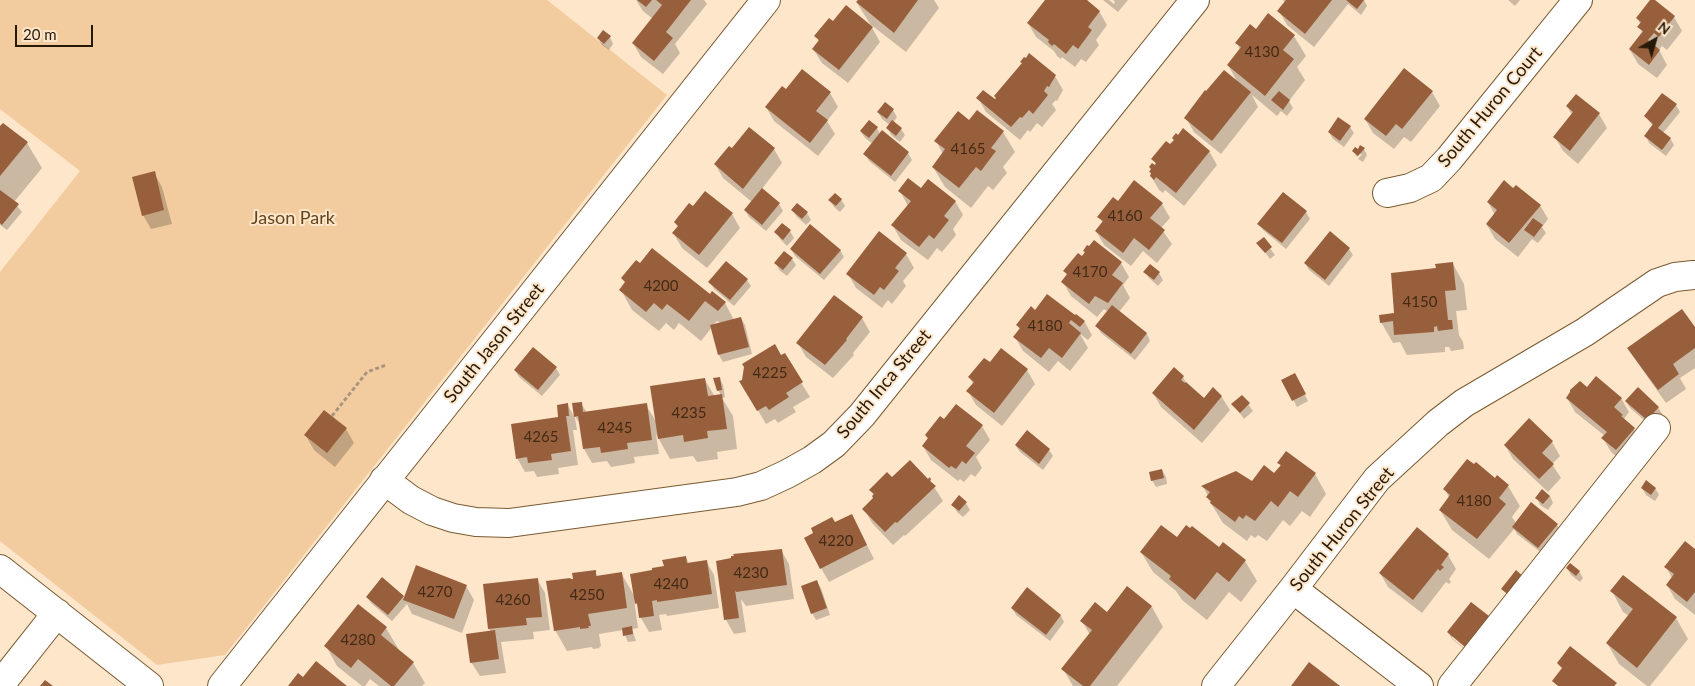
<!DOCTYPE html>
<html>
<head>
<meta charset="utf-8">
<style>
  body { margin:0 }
  #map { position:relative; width:1695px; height:686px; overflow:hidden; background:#fee6cb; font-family:Lato,sans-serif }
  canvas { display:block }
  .north { position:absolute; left:1630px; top:15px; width:50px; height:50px; -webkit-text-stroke:4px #fee6cb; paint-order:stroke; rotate:38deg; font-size:14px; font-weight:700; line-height:20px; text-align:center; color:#271908 }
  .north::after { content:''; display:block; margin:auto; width:18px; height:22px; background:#271908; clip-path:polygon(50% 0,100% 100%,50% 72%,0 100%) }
  .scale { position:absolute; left:15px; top:25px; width:78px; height:22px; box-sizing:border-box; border:2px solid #271908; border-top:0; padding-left:6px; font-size:15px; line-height:18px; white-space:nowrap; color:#271908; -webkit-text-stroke:4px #fee6cb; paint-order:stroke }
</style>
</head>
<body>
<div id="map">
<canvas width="1695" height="686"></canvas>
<div class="north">N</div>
<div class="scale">20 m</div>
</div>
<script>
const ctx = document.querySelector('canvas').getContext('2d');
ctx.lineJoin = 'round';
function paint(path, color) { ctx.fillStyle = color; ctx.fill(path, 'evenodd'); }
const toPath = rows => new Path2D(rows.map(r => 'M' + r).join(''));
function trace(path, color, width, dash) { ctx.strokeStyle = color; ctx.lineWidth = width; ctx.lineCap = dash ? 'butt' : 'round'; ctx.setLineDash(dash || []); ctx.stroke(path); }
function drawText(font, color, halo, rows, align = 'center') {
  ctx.font = font + ' Lato,sans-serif'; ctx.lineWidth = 4; ctx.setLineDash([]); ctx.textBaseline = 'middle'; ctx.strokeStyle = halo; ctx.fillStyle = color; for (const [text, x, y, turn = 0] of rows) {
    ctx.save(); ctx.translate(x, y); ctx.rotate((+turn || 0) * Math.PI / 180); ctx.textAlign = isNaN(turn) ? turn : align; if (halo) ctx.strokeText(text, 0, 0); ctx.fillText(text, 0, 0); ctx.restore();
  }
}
const green = toPath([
  [0,0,547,0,667,95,225,655,157,665,0,541,0,272,80,171,0,109]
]);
const shadow = toPath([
  [636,0,704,0,707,4,675,44,680,53,663,74,641,57,633,43,653,19,643,11],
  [860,0,934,0,939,8,906,52,870,24,880,42,848,83,822,63,813,49,819,42,816,36,834,23,872,27,857,3],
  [1047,0,1084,0,1099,11,1107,25,1096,40,1099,45,1086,62,1081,59,1075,67,1062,57,1061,59,1057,56,1054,51,1036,37,1028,23],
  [1103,0,1109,0,1114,4,1115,2,1113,0,1128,0,1118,12],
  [1283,0,1364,0,1367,6,1361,15,1348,4,1314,47,1287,25,1279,11,1285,3],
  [1508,0,1520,0,1515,6],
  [1652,0,1674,17,1682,31,1667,50,1662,46,1659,50,1667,65,1657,78,1638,64,1630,50,1643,34,1639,27,1641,25,1637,18],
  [1256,30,1294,36,1306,56,1297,67,1305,80,1289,101,1293,108,1287,116,1281,111,1277,116,1252,95,1258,107,1221,154,1194,132,1186,118,1238,83,1228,65,1240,50,1237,43],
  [610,37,613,44,609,50,602,45,598,38],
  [1055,76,1063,90,1057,101,1056,100,1052,104,1056,110,1042,127,1037,123,1030,132,1028,130,1020,140,986,112,978,98,995,101,997,99],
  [786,91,830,93,838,107,827,121,835,134,818,156,774,121,766,107],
  [1432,92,1440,106,1411,142,1404,137,1394,149,1373,133,1365,119],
  [885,104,893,110,897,117,893,123,901,129,905,135,900,142,891,135,888,128,890,125,882,119,878,112],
  [1676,105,1680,112,1663,133,1670,138,1674,145,1666,156,1649,143,1646,136,1653,126,1645,116],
  [1567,106,1599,114,1607,128,1578,164,1563,151,1555,137,1572,115],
  [969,122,1003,132,1015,152,1003,167,1007,173,993,190,988,186,971,208,945,187,933,167,943,154,936,141],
  [1350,127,1354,133,1344,147,1333,139,1329,132],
  [0,128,27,143,42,168,14,202,22,212,7,230,0,225],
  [877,128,880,134,908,153,912,160,895,182,869,161,865,154,873,144,865,138,861,132],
  [749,129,774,149,782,163,761,190,779,204,783,211,766,231,749,217,745,210,752,202,723,178,715,164,732,150],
  [1173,139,1209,151,1217,165,1184,206,1165,190,1163,193,1159,190,1151,176,1158,168,1153,159,1171,146,1175,141],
  [1364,149,1367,155,1363,162,1358,159,1362,154,1359,154,1357,157,1353,151],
  [154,173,162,187,172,224,151,229,143,215],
  [1514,189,1540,205,1548,219,1542,227,1546,233,1538,243,1532,239,1518,257,1495,239,1487,225,1495,215,1488,202],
  [921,190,955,201,963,215,953,229,956,235,942,252,937,248,928,260,901,240,893,226,908,206,900,191],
  [1283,193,1306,212,1310,219,1286,249,1263,230,1259,224],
  [841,199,845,206,840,212,834,207,830,201],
  [1118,203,1162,204,1170,218,1161,228,1172,244,1157,263,1143,251,1131,266,1104,245,1096,231,1103,223,1099,217],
  [693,208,732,214,740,228,707,268,682,248,674,234,678,227,675,222],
  [793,211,807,213,811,220,806,225,797,217],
  [790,231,794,238,787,246,780,239,776,232],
  [1263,239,1275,255,1270,259,1258,243],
  [791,249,840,250,844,257,824,280,795,256],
  [1349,249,1353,255,1329,286,1309,270,1305,263],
  [906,254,914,268,903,281,906,286,892,304,888,300,882,308,856,288,848,274],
  [1082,258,1121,263,1129,277,1123,285,1130,298,1119,312,1147,334,1150,341,1135,360,1101,333,1097,326,1108,312,1104,309,1097,317,1071,296,1063,282,1068,276,1065,271],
  [792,259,796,265,787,276,779,270,776,263],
  [1453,264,1464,284,1467,310,1456,311,1459,335,1463,342,1464,349,1451,351,1449,347,1445,347,1445,352,1407,355,1400,342,1393,343,1381,322,1395,314],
  [1145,272,1159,273,1163,280,1158,286,1149,278],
  [623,278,710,295,725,303,734,320,741,318,745,325,752,354,723,362,719,355,712,327,701,341,679,323,674,330,666,323,659,331,632,310,621,290,626,284],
  [717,321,721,323,713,325],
  [747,280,751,286,734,306,714,289,710,282],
  [1035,311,1075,317,1084,321,1092,335,1088,340,1080,334,1088,348,1070,371,1058,361,1049,372,1023,351,1015,337,1020,330,1017,325],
  [862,318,870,332,853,353,854,355,833,378,806,357,798,343],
  [1695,330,1695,368,1680,378,1686,389,1666,403,1637,362,1629,348],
  [533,349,556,368,560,375,542,396,519,377,515,370],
  [1001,350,1027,370,1035,384,1002,426,976,405,968,391,973,384,970,378,990,364],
  [784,355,810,397,793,407,796,412,778,423,775,419,766,424,741,382],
  [1174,369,1183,377,1188,386,1204,400,1221,396,1230,410,1202,443,1161,407,1153,393],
  [719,378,723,385,725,397,722,398,733,416,737,449,717,452,718,459,697,462,693,456,670,459,656,434,659,454,634,457,635,463,611,467,607,461,592,463,584,449,581,426,575,416,581,403,587,413,646,405,657,423,705,380,715,397,721,396,714,379],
  [1283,380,1298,381,1308,401,1297,407],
  [1587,389,1621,398,1629,412,1624,419,1634,429,1642,443,1624,463,1611,452,1603,438,1605,436,1575,412,1567,398],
  [1242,396,1253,411,1244,419,1233,404],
  [1626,402,1658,407,1662,414,1651,426,1630,408],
  [567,404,575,418,577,430,573,430,578,465,558,468,559,474,537,477,534,471,525,472,517,458,560,418],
  [944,421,982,426,990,440,976,457,982,468,975,477,971,474,964,482,960,479,958,481,931,460,923,446,928,439,926,435],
  [346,429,354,443,335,467,314,450,306,436],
  [1552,442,1560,456,1552,464,1561,478,1548,492,1513,459,1505,445],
  [1016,446,1049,450,1053,456,1043,470,1020,452],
  [1279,463,1315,474,1326,494,1310,517,1302,511,1290,526,1283,520,1267,541,1258,535,1255,538,1251,535,1247,541,1223,523,1207,497,1208,496,1203,486,1252,482,1275,475,1281,467],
  [1162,470,1166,477,1167,484,1156,487,1152,480],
  [1497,477,1508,486,1520,506,1512,517,1516,523,1557,525,1561,531,1543,554,1517,534,1514,529,1489,559,1452,530,1440,510,1449,498,1445,489,1495,479],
  [892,479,928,481,929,479,943,501,905,536,904,535,893,545,872,523,864,509,875,498,871,490],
  [1642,488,1655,488,1659,495,1655,501,1646,495],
  [1550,496,1553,503,1548,510,1540,505,1537,498],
  [966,503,970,510,963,517,957,512,953,505],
  [852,515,874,559,829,582,821,568,835,524],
  [1177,539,1220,549,1245,561,1257,581,1241,602,1229,592,1207,620,1182,600,1176,591,1153,572,1141,552],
  [781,550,789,564,794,599,746,606,741,599,746,632,734,634,726,620,717,562],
  [1695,550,1695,615,1675,599,1667,585,1672,578,1666,567],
  [1448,555,1456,569,1449,579,1451,582,1449,584,1446,582,1422,613,1388,587,1380,573],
  [686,557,689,564,706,561,714,575,719,608,667,616,666,614,659,615,662,630,649,632,641,618,639,609,634,599,638,628,632,629,636,641,628,642,623,630,599,634,601,646,599,647,600,648,593,649,592,647,567,651,555,630,571,581,595,571,598,577,621,573,635,597,654,571],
  [1567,568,1579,571,1583,578,1580,582,1571,575],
  [537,579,545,593,550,630,533,632,534,639,501,642,506,673,480,676,471,662,491,632,489,629],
  [817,582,821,588,830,615,816,620,812,613],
  [466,586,474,600,462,633,412,614,407,604,392,621,371,603,367,597,403,597,405,599],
  [1127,588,1152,607,1163,627,1117,686,1073,686,1063,669,1090,635,1082,621,1107,613],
  [1612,591,1676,618,1688,639,1650,686,1647,686,1619,664,1607,643,1629,616,1623,612],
  [1012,608,1061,616,1064,622,1050,641,1016,615],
  [1488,617,1492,623,1469,653,1452,639,1448,632],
  [1452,635,1471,650,1469,652,1452,638],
  [386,628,398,648,397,650,413,663,425,683,422,686,379,686,370,679,365,686,362,686,337,666,326,646]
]);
const building = toPath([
  [637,0,652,0,646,7],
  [656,0,691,0,666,32,673,38,654,61,632,43,662,5],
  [858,0,918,0,894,33,856,2],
  [1045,0,1087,0,1100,11,1088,27,1092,30,1078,49,1073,45,1066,54,1054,44,1052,46,1048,42,1049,40,1027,23],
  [1286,0,1332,0,1305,34,1277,11],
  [1346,0,1364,0,1357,9],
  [1650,0,1655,0,1675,16,1659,37,1654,33,1648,40,1660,50,1649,65,1629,49,1643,31,1637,27,1641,22,1636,18],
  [846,5,873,27,839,70,812,49,819,40,814,36,829,18,833,21],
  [1268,13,1295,35,1283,50,1294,59,1265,96,1227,65,1241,47,1235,43,1250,24,1256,29],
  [603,30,611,36,604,44,597,38],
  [1029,53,1056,75,1049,87,1047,86,1044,91,1048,95,1033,114,1029,110,1022,118,1020,117,1011,127,976,98,983,90,995,99,996,98,994,96,1022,63,1020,62,1024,57,1026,58],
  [1404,68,1433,91,1402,129,1396,124,1386,136,1364,119],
  [802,69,831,92,816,111,828,120,810,143,765,107,782,86,786,89],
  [1224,70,1251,92,1212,141,1184,118,1205,90,1206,91],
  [1279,91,1290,100,1283,110,1271,100],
  [1662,93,1677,104,1658,128,1671,138,1662,150,1644,136,1653,124,1644,116],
  [1576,94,1600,113,1570,151,1553,137,1573,112,1566,106],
  [885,102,894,109,887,119,877,112],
  [977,110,1004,131,991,148,996,151,981,171,976,167,959,188,932,167,945,149,934,141,958,111,969,120],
  [1338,117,1351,126,1340,141,1328,132],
  [869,120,878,127,869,138,860,131],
  [892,120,902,128,896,136,886,128],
  [3,123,28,142,0,176,0,126],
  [749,127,775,148,743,189,714,164,729,146,732,148],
  [1183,128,1210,151,1176,193,1156,177,1154,180,1150,176,1151,173,1149,172,1151,169,1149,167,1152,163,1155,165,1156,163,1151,159,1166,141,1170,144,1174,140,1172,138,1176,133,1178,135],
  [882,130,909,152,891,176,863,154],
  [1360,145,1365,148,1358,156,1352,151,1355,147,1358,149],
  [155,171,164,210,142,216,132,177],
  [908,178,921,188,928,179,956,201,944,216,949,220,934,239,929,235,919,247,891,225,911,201,898,191],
  [1134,180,1163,203,1150,218,1165,230,1149,250,1134,238,1123,253,1095,231,1103,221,1097,217,1113,197,1118,201],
  [1504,180,1513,188,1516,185,1541,205,1509,243,1486,224,1497,210,1487,202],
  [762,188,780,203,762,225,744,210],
  [0,190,19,204,2,225,0,223],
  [705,191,733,213,699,255,672,233,678,226,674,222,689,203,693,206],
  [1283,192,1307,211,1282,243,1257,224],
  [835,193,842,199,836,206,828,200],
  [797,203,808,212,802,219,791,210],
  [1533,218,1543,225,1534,237,1524,230],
  [782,223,791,230,783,240,774,232],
  [810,224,841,250,820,274,790,249],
  [879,231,907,253,895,268,899,271,884,290,880,287,874,295,846,274],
  [1330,231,1350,248,1325,280,1304,263],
  [1264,237,1272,247,1265,253,1256,243],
  [1094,240,1122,262,1112,275,1123,283,1108,303,1095,296,1089,304,1061,282,1067,274,1063,271,1078,253,1082,256,1085,252,1083,251,1087,245,1089,246],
  [652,248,710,294,712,291,726,302,718,311,705,301,689,321,667,304,662,310,654,303,646,312,619,290,625,282,621,278,636,260,640,263],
  [784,251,793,258,783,270,774,263],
  [726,261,748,279,730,300,708,282],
  [1453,262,1456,290,1445,291,1448,320,1452,320,1453,329,1438,331,1437,326,1434,327,1434,332,1394,335,1393,321,1380,323,1379,315,1394,313,1391,273,1436,268,1435,264],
  [1150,264,1160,272,1154,280,1143,272],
  [1047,294,1075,315,1076,314,1085,321,1080,327,1071,320,1069,323,1081,333,1062,358,1049,348,1041,358,1013,337,1020,328,1016,325,1031,306,1035,310],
  [834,295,863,317,846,339,847,340,825,365,796,343],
  [1112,305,1147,333,1131,354,1095,326],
  [1682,309,1695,327,1695,348,1673,364,1679,374,1658,390,1627,348],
  [741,317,749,347,718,355,710,325],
  [775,344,781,355,785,353,803,382,786,393,789,397,769,410,766,406,757,411,739,381,742,380,744,367,742,364],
  [533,347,557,367,538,390,514,370],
  [1001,348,1028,369,994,413,966,391,974,382,968,377,984,358,990,362],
  [1174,367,1184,376,1181,380,1185,383,1186,382,1204,398,1213,387,1222,396,1194,430,1152,393],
  [1295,373,1306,394,1292,401,1281,380],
  [1596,376,1622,398,1614,407,1623,415,1621,416,1635,428,1616,450,1601,438,1607,432,1566,398,1570,392,1570,390,1580,381,1587,387],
  [720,377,722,390,717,391,713,378],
  [705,378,708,396,722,394,727,429,707,431,708,438,684,442,683,435,658,439,650,386],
  [1638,387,1659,407,1647,420,1625,401],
  [1242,395,1250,403,1240,413,1231,404],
  [582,402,583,412,647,403,652,440,627,443,628,449,601,453,600,447,583,449,578,416,574,417,572,403],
  [568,403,569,416,566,416,571,451,551,454,552,460,528,463,527,457,516,459,511,424,558,417,557,405],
  [956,404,983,425,966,446,975,453,966,464,962,461,956,469,951,466,949,468,922,446,928,438,925,435,940,416,944,419],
  [324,410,347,428,327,453,304,435],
  [1529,418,1553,441,1542,453,1554,464,1539,479,1504,445],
  [1027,430,1050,449,1039,464,1015,445],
  [1286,451,1316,473,1298,497,1290,491,1278,507,1271,501,1255,521,1246,515,1243,519,1239,516,1235,522,1210,503,1211,501,1206,497,1210,492,1201,486,1236,471,1252,481,1264,465,1274,473,1281,465,1277,463],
  [1467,459,1474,464,1476,462,1495,478,1497,475,1509,485,1499,498,1506,504,1477,539,1439,510,1450,495,1443,489],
  [910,460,928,479,930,477,931,480,930,481,936,486,897,523,895,522,885,532,862,509,873,498,872,496,874,494,869,490,887,472,892,477],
  [1162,469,1164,478,1151,481,1149,472],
  [1646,480,1656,488,1651,495,1641,488],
  [1542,489,1550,496,1543,504,1535,498],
  [959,495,967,502,959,511,951,505],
  [1531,502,1558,524,1538,548,1512,527],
  [852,514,867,545,820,569,804,538,813,533,811,528,832,517,835,522],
  [1161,525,1177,537,1186,525,1190,528,1192,526,1219,547,1223,542,1246,560,1229,582,1217,572,1195,600,1169,579,1171,576,1140,552],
  [1417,527,1449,554,1441,565,1444,567,1440,571,1438,569,1413,600,1379,573],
  [1685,541,1695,549,1695,592,1687,602,1666,585,1674,574,1664,567],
  [782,549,787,585,736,592,735,590,739,618,724,620,716,561,731,558,731,556,734,556,733,554],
  [686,556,687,563,707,560,712,594,657,602,657,600,652,601,654,616,639,618,637,603,635,604,630,574,652,570,652,568,664,566,662,560],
  [1570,563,1580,571,1576,576,1566,568],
  [416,565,467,585,454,619,403,600],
  [596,570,596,576,622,572,627,608,588,614,591,626,588,626,589,628,580,629,580,627,554,631,546,581,570,578,571,579,573,579,572,573],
  [1516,570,1525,578,1510,596,1501,589],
  [1623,575,1677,617,1637,668,1606,643,1633,609,1610,591],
  [382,577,404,596,388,615,366,597],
  [538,578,542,617,526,618,527,625,488,629,483,584],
  [817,580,827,608,811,614,801,586],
  [1127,586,1152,606,1090,686,1083,686,1061,669,1092,630,1080,621,1095,602,1107,612],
  [1027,587,1061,615,1046,635,1011,608],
  [1471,602,1489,616,1465,647,1447,632],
  [358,604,387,627,381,635,414,662,394,686,391,686,358,659,351,668,324,646],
  [632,626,633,634,623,636,622,628],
  [495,630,499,659,470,663,466,634],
  [1570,646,1617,683,1614,686,1558,686,1552,681,1562,668,1557,663],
  [316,661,347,686,288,686,298,673,303,677],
  [1309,662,1340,686,1291,686],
  [45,680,53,686,40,686]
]);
const path = toPath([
  [332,416,367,372,386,365]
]);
const minor = toPath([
  [1387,193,1410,188,1431,178,1449,159,1578,0],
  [384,480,411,500,432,511,453,518,476,522,509,523,737,492,761,486,787,474,812,460,834,444,862,415,1195,0],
  [0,569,149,686],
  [1293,589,1419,686],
  [0,685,57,613],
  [222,686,766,0],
  [1216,686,1293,589,1377,479,1438,423,1464,403,1585,332,1657,283,1675,277,1693,275],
  [1452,686,1656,428]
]);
const numberNames = [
  ["4130",1262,52],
  ["4165",968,149],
  ["4160",1125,216],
  ["4170",1090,272],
  ["4200",661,286],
  ["4150",1420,302],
  ["4180",1045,326],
  ["4225",770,373],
  ["4235",689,413],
  ["4245",615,428],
  ["4265",541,437],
  ["4180",1474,501],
  ["4220",836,541],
  ["4230",751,573],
  ["4240",671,584],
  ["4270",435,592],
  ["4250",587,595],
  ["4260",513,600],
  ["4280",358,640]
];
const streetNames = [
  ["South Huron Court",1490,107,-50],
  ["South Jason Street",494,343,-51],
  ["South Inca Street",884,384,-50],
  ["South Huron Street",1342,529,-51]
];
const parkNames = [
  ["Jason Park",293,218]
];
paint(green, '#f2cc9f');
paint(shadow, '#0003');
paint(building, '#985f3d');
trace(minor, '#7b5a30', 30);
trace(path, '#aa967f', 3, [4, 2.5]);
trace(minor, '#fff', 28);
drawText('15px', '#432a15', null, numberNames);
drawText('18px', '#271908', '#fee6cb', streetNames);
drawText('18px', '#64451b', '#fee6cb', parkNames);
</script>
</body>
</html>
